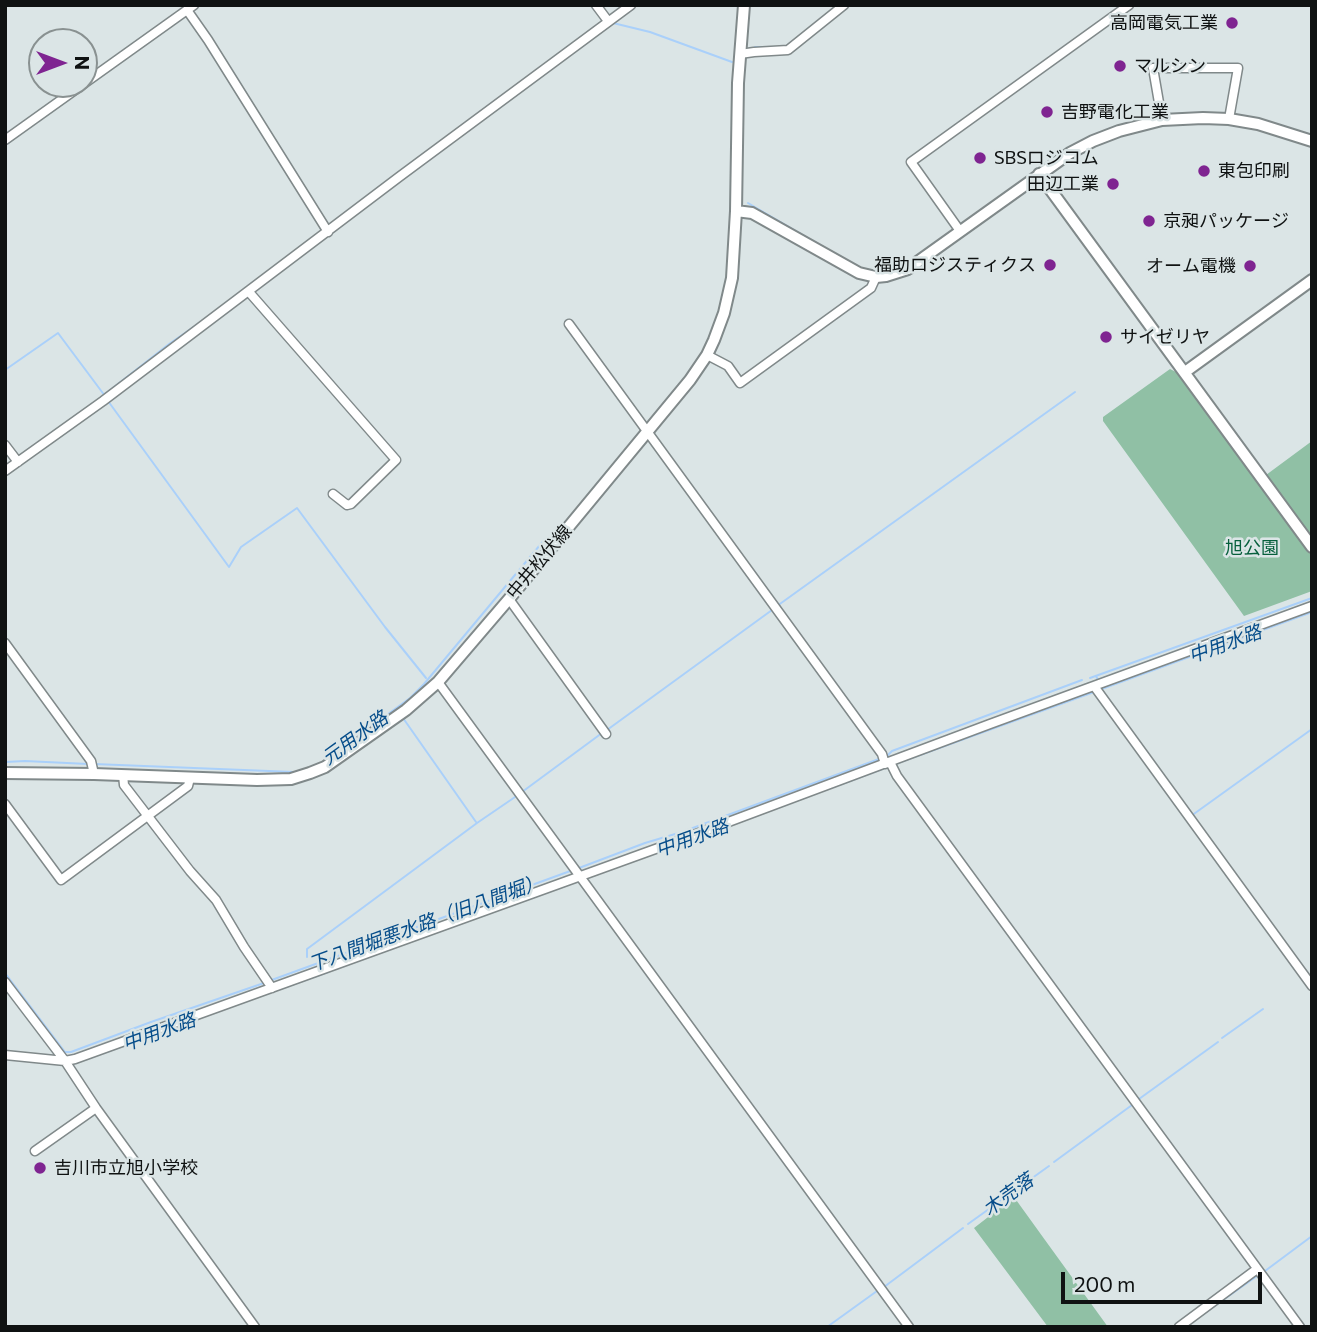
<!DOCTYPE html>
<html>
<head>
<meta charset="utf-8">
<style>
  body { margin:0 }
  #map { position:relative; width:1317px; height:1332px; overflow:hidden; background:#dbe5e6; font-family:Commissioner,sans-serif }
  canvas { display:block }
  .frame { position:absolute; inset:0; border:7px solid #0f1212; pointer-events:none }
  .north { position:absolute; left:28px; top:28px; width:70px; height:70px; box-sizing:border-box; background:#dbe5e6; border:2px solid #899191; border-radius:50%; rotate:90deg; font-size:19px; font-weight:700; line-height:28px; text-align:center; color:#0f1212 }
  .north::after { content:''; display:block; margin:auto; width:24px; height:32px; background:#7f2491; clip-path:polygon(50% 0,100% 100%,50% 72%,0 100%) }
  .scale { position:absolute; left:1061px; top:1272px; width:201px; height:32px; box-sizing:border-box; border:4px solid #0f1212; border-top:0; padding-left:9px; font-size:21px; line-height:24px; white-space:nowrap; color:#0f1212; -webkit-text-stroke:5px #dbe5e6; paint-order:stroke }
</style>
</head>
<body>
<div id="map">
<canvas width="1317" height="1332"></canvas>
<div class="frame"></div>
<div class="north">N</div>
<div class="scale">200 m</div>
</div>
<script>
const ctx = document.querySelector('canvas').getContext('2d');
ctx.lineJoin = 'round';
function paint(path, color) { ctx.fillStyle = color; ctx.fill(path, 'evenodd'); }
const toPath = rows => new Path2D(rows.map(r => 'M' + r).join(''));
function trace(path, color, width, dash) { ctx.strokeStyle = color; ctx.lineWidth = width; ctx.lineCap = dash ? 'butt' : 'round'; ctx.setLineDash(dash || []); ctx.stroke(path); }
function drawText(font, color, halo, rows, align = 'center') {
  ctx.font = font + ' Commissioner,"Noto Sans JP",sans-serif'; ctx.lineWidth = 5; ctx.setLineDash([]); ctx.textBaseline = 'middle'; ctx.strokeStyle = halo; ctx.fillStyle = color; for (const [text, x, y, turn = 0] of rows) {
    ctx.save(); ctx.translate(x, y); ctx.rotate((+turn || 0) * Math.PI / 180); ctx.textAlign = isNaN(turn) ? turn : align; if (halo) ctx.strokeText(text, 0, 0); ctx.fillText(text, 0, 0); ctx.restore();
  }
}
const green = toPath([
  [1170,369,1178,373,1312,553,1312,591,1244,616,1103,421,1103,417],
  [1312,441,1312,539,1266,475],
  [1014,1197,1045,1240,1108,1327,1048,1327,974,1228]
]);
const stream = toPath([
  [613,23,650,32,732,62],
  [755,47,778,47],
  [748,203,835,254],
  [872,271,891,269],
  [5,370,58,333,105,396],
  [104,395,169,344,198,324],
  [108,401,229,567,241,547,297,508,385,627,426,678],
  [777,606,1075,392],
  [1096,676,1099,682],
  [1090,678,1312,598],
  [1099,690,1312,612],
  [403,718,476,822],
  [607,730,772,610],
  [888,755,892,751,1082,680],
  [325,760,410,698,424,684,545,539],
  [5,762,25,761,88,764],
  [94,764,294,772],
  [895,764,1094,692],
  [839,785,890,766],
  [522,792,602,733],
  [1191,816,1312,729],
  [579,868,645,843,682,832,879,759],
  [307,957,307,949,477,823,518,795],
  [5,973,65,1052,71,1052,151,1022,264,983],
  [269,981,573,870],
  [257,997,328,972],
  [1222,1038,1263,1009],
  [72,1064,140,1040],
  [1139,1099,1218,1042],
  [1054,1162,1132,1105],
  [968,1224,1049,1166],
  [1265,1271,1312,1236],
  [884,1287,963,1228],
  [1199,1317,1257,1276],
  [827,1327,877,1291]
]);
const street = toPath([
  [596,5,608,21],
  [187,10,208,40,328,232],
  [740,54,754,52,788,50,844,5],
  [1162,120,1153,68,1238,68,1229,119],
  [5,140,194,5],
  [960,231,911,162,1129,5],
  [249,292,396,460,351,504,347,505,333,494],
  [569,324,882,754,885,764],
  [707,355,728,366,740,383,871,288,876,277],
  [5,445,18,462],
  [5,471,103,401,399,177,631,5],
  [509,599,606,734],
  [5,643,91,761,94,774],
  [438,682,909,1327],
  [1094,686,1312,986],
  [890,762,897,776,1300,1327],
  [123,775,124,785,190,871,216,900,244,947,272,988],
  [5,804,61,880,188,786,190,778],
  [5,982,65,1061,96,1108,255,1327],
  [5,1055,65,1061,75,1059,683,839,990,724,1312,606],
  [35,1151,96,1108],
  [1179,1327,1257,1269]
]);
const secondary = toPath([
  [1039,174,1312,547],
  [736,211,752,213,859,273,876,277,886,276,908,269,916,263,1070,153,1093,141,1119,131,1162,120,1203,118,1229,119,1258,124,1312,141],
  [1185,372,1312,280],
  [5,773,94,774,257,780,291,779,310,773,325,767,406,710,438,682,509,599,690,380,707,355,714,340,724,313,732,278,736,211,738,83,744,5]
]);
const markers = [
  [1232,23,7,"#7f2491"],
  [1120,66,7,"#7f2491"],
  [1047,112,7,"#7f2491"],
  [980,158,7,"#7f2491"],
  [1204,171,7,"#7f2491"],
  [1113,184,7,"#7f2491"],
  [1149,221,7,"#7f2491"],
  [1050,265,7,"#7f2491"],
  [1250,266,7,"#7f2491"],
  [1106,337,7,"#7f2491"],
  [40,1168,7,"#7f2491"]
];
const poiNames = [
  ["高岡電気工業",1218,23,"right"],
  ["マルシン",1134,66],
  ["吉野電化工業",1061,112],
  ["SBSロジコム",994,158],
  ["東包印刷",1218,171],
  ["田辺工業",1099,184,"right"],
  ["京昶パッケージ",1163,221],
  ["福助ロジスティクス",1036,265,"right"],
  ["オーム電機",1236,266,"right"],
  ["サイゼリヤ",1120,337],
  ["吉川市立旭小学校",54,1168]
];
const parkNames = [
  ["旭公園",1252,548]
];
const streetNames = [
  ["中井松伏線",539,562,-50]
];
const waterNames = [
  ["中用水路",1225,644,-20],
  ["元用水路",355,738,-36],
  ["中用水路",692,838,-20],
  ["下八間堀悪水路（旧八間堀）",426,923,-20],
  ["中用水路",159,1032,-20],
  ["木売落",1008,1195,-36]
];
paint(green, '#90c0a5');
trace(stream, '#aad0fa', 2);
trace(street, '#80898a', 11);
trace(secondary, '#80898a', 14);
trace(street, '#fff', 8);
trace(secondary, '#fff', 10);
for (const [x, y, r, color] of markers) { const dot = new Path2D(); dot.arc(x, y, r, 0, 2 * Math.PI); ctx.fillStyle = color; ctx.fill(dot); trace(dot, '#dbe5e6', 2.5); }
drawText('18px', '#0f1212', '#dbe5e6', poiNames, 'left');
drawText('18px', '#065f3c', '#dbe5e6', parkNames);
drawText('18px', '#0f1212', '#dbe5e6', streetNames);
drawText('italic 19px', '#064d8a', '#dbe5e6', waterNames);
</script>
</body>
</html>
